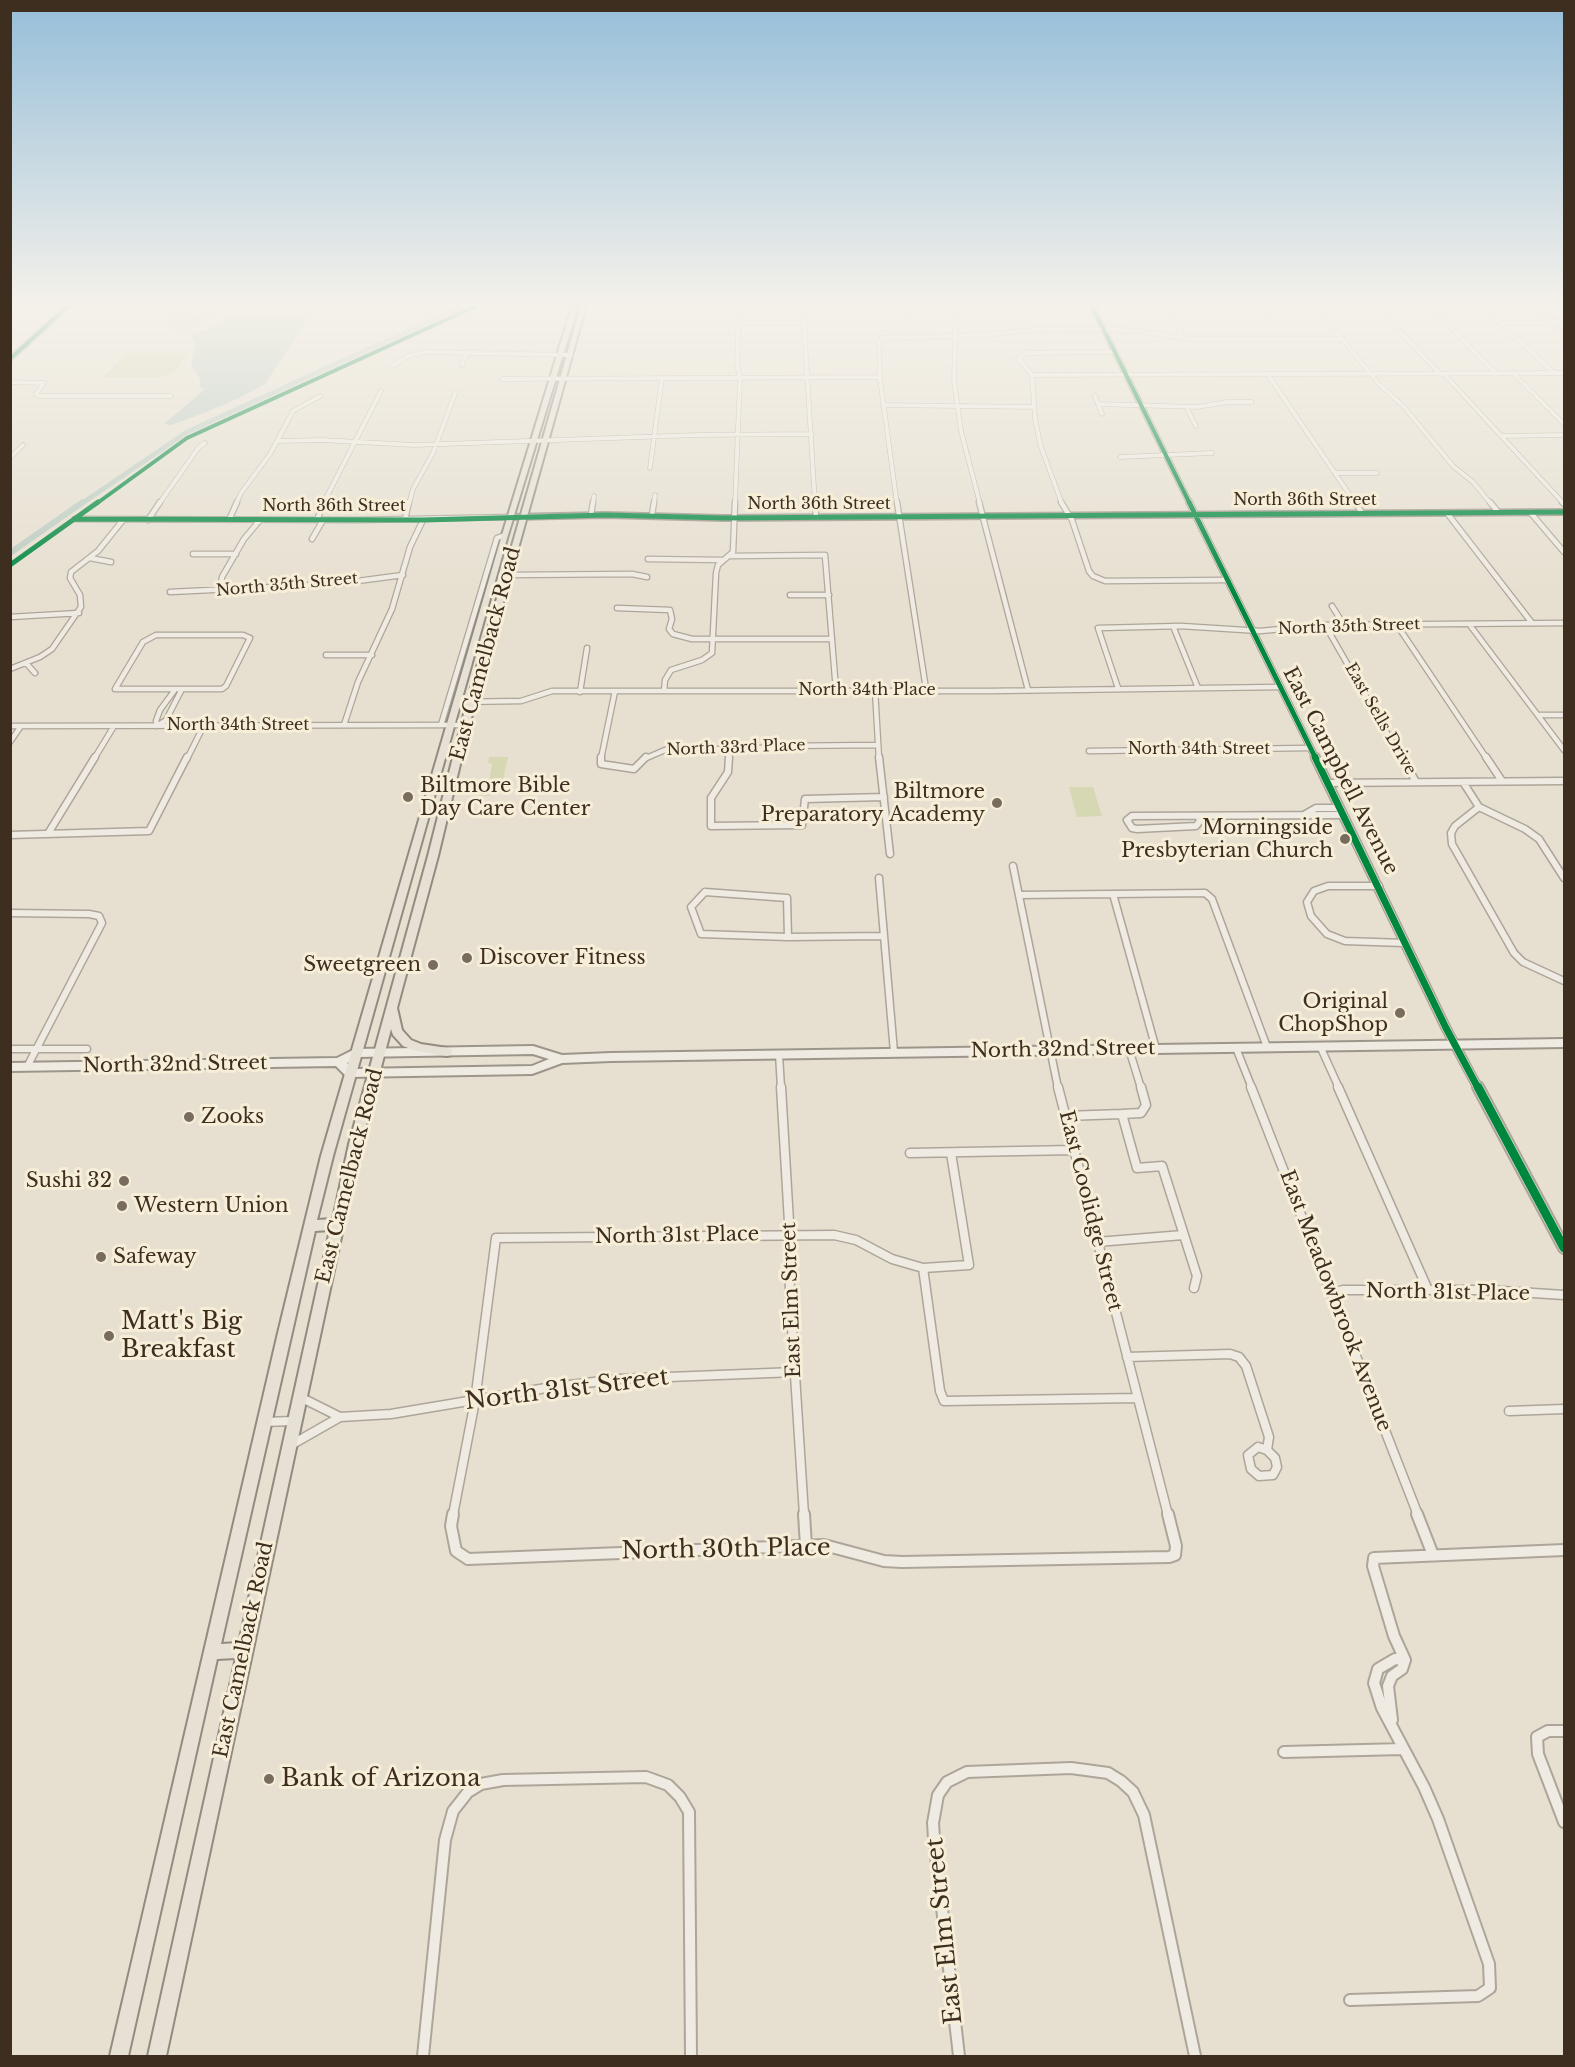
<!DOCTYPE html>
<html>
<head>
<meta charset="utf-8">
<style>
  body { margin:0 }
  #map { position:relative; width:1575px; height:2067px; overflow:hidden; background:#e7e0d1; font-family:"Libre Baskerville",serif }
  canvas { display:block }
  .frame { position:absolute; inset:0; border:12px solid #3d2e20; pointer-events:none }
</style>
</head>
<body>
<div id="map">
<canvas width="1575" height="2067"></canvas>
<div class="frame"></div>
</div>
<script>
const ctx = document.querySelector('canvas').getContext('2d');
ctx.lineJoin = 'round';
function paint(path, color) { ctx.fillStyle = color; ctx.fill(path, 'evenodd'); }
const toPath = rows => new Path2D(rows.map(r => 'M' + r).join(''));
function trace(path, color, width, dash) { ctx.strokeStyle = color; ctx.lineWidth = width; ctx.lineCap = dash ? 'butt' : 'round'; ctx.setLineDash(dash || []); ctx.stroke(path); }
function drawText(font, color, halo, rows, align = 'center') {
  ctx.font = font + ' "Libre Baskerville",serif'; ctx.lineWidth = 6; ctx.setLineDash([]); ctx.textBaseline = 'middle'; ctx.strokeStyle = halo; ctx.fillStyle = color; for (const [text, x, y, turn = 0] of rows) {
    ctx.save(); ctx.translate(x, y); ctx.rotate((+turn || 0) * Math.PI / 180); ctx.textAlign = isNaN(turn) ? turn : align; if (halo) ctx.strokeText(text, 0, 0); ctx.fillText(text, 0, 0); ctx.restore();
  }
}
const green = toPath([
  [180,311,209,318,211,320,185,332,168,327,167,323,171,319,164,317],
  [127,353,188,353,176,371,160,378,102,378],
  [489,757,508,757,500,794,481,797,482,791,488,790,492,764,488,763],
  [1069,787,1093,787,1102,816,1077,817]
]);
const water = toPath([
  [235,316,309,318,265,384,239,398,204,413,171,425,164,424,205,389,200,387,200,379,191,365,195,345,191,336]
]);
const stream = toPath([
  [172,306,231,319]
]);
const canalFar1 = toPath([
  [81,504,187,432,463,306]
]);
const canal = toPath([
  [10,553,83,502]
]);
const minorFar4 = toPath([
  [956,306,954,380,961,431,980,504],
  [1019,306,1026,308,1093,308],
  [1168,306,1181,333,1178,338],
  [1219,306,1227,312,1265,313,1279,312,1276,306],
  [1315,306,1378,383,1404,407,1453,466,1473,482,1491,504],
  [1376,306,1440,374],
  [1430,306,1496,374],
  [1482,306,1554,373],
  [1532,306,1564,334],
  [803,307,815,504],
  [867,311,956,310],
  [738,323,804,323],
  [1500,323,1564,322],
  [462,365,467,352],
  [392,366,408,356,425,352,571,355],
  [1513,373,1564,424],
  [1444,374,1564,504],
  [1032,375,1564,373],
  [1268,375,1356,504],
  [502,379,880,377],
  [10,382,44,383,36,394,39,396,171,396],
  [1095,396,1102,414],
  [1098,404,1197,407,1227,402,1252,402],
  [883,405,1034,407],
  [1186,407,1196,426],
  [1502,436,1564,435],
  [277,441,322,440,414,445,699,435,812,434],
  [1120,457,1212,453],
  [10,458,23,445],
  [650,468,662,378],
  [1335,473,1377,473],
  [159,504,199,447,205,443],
  [236,504,241,493,270,454,293,411,320,396],
  [323,504,381,391],
  [409,504,413,489,433,453,456,391],
  [593,504,594,496],
  [654,504,655,495],
  [735,504,740,379,737,364,739,306],
  [897,504,880,379,879,342,881,338,985,335,1032,330,1103,329,1139,331,1190,339,1343,339],
  [1062,504,1040,444,1035,418,1032,375,1018,358,1026,353,1115,352]
]);
const minorFar3 = toPath([
  [815,502,816,517],
  [897,502,926,689],
  [979,502,1028,690],
  [1061,502,1072,520,1089,571,1093,576,1105,581,1227,580],
  [1355,502,1362,513],
  [1490,502,1498,512],
  [1562,502,1564,504],
  [1530,512,1564,552],
  [1447,513,1532,623],
  [591,515,593,502],
  [652,515,654,502],
  [75,519,360,520,511,517],
  [405,519,409,502],
  [148,520,160,502],
  [229,520,237,502],
  [317,520,324,502],
  [312,539,323,520],
  [193,554,236,554],
  [730,556,825,555,836,690],
  [90,558,111,562],
  [648,559,722,560],
  [506,575,632,574,647,577],
  [220,590,222,577,244,539,260,520],
  [170,592,335,584,403,575],
  [790,595,829,595],
  [1332,606,1344,625],
  [617,608,670,610,672,619,669,629,673,634,692,639,832,639],
  [10,617,79,613],
  [1469,624,1564,750],
  [1325,625,1402,759],
  [1397,625,1487,759],
  [1173,626,1198,688],
  [156,635,243,635,250,638,226,686,222,689,115,689,143,642,156,635],
  [326,655,372,655],
  [26,663,35,673],
  [10,669,40,657,52,649,81,607,80,595,70,578,71,572,98,551,123,520],
  [1118,688,1098,628,1181,626,1260,631,1325,625,1564,623],
  [875,690,879,759],
  [664,691,665,680,671,670,702,660,712,653,716,573,718,565,733,552,735,502],
  [580,692,587,648],
  [457,702,521,701,552,691,990,691,1279,687],
  [1540,715,1564,715],
  [344,725,358,682,392,609,410,547,423,520],
  [441,725,497,538,505,535],
  [10,726,465,725],
  [157,726,166,720,181,691],
  [157,726,156,721,160,710,174,691],
  [10,742,21,726],
  [1089,751,1309,748],
  [94,759,114,726],
  [187,759,204,725],
  [601,759,615,691],
  [644,759,672,747,741,750,779,746,878,745],
  [729,759,729,750]
]);
const minorFar2 = toPath([
  [601,757,601,764,634,769,646,757],
  [729,757,728,772,711,798,711,826,802,825,805,799,884,797],
  [879,757,890,854],
  [1402,757,1416,782],
  [1486,757,1502,781],
  [1463,782,1479,807,1525,829,1539,839,1564,878],
  [1327,783,1564,781],
  [1479,807,1455,826,1451,833,1452,844,1514,953,1523,962,1564,981],
  [1302,816,1316,808,1340,808],
  [1199,817,1200,821,1196,826,1137,829,1132,828,1127,820,1132,816,1343,815],
  [49,832,95,757],
  [10,835,149,831,187,757],
  [1013,866,1058,1088],
  [879,878,894,1052],
  [1379,886,1328,886,1314,891,1307,902,1311,916,1327,934,1345,941,1404,943],
  [705,892,787,898,788,937,701,934,691,907,705,892],
  [1113,894,1156,1049],
  [1019,895,1205,893,1212,899,1267,1047],
  [10,913,89,914,99,916,102,923,27,1067],
  [788,937,884,936],
  [1320,1046,1339,1088],
  [1236,1048,1252,1088],
  [10,1049,87,1049],
  [1129,1049,1141,1088],
  [779,1054,781,1088]
]);
const minorFar1 = toPath([
  [781,1087,789,1222,790,1297,804,1515],
  [1058,1087,1168,1515],
  [1141,1087,1146,1105,1141,1113,1122,1114,1137,1168,1162,1166,1197,1276,1194,1288],
  [1251,1087,1418,1515],
  [1338,1087,1428,1290],
  [1065,1116,1122,1114],
  [910,1153,1074,1150],
  [951,1153,969,1265,923,1268,940,1391,944,1401,1137,1398],
  [1097,1242,1183,1235],
  [1331,1293,1343,1290,1487,1290,1564,1295],
  [1127,1357,1230,1354,1239,1357,1246,1366,1269,1437,1267,1450],
  [300,1397,340,1417],
  [1509,1411,1564,1409],
  [263,1422,294,1421],
  [291,1445,340,1417,391,1414,546,1388,618,1379,795,1372],
  [1258,1447,1267,1450,1275,1458,1277,1467,1273,1475,1259,1476,1251,1469,1248,1455,1258,1447],
  [453,1515,475,1401,496,1238,834,1235,856,1240,892,1259,923,1268]
]);
const minor = toPath([
  [453,1514,451,1526,456,1551,468,1559,824,1545,884,1561,902,1562,1169,1557,1175,1555,1176,1546,1168,1514],
  [804,1514,806,1546],
  [1417,1514,1433,1555],
  [1392,1720,1388,1686,1392,1676,1402,1669,1405,1660,1394,1636,1373,1566,1374,1558,1564,1550],
  [1564,1731,1548,1731,1537,1737,1538,1754,1564,1822],
  [1284,1752,1403,1749],
  [1350,2000,1478,1996,1490,1988,1489,1964,1438,1819,1424,1787,1382,1708,1374,1683,1378,1669,1395,1659,1405,1660],
  [423,2056,445,1840,453,1811,468,1792,481,1784,503,1780,646,1777,668,1785,680,1797,689,1812,691,2056],
  [959,2056,934,1838,933,1823,938,1795,947,1782,967,1772,1071,1768,1108,1773,1121,1781,1133,1792,1144,1815,1195,2056]
]);
const tertiaryFar3 = toPath([
  [1092,306,1190,504],
  [10,359,68,306]
]);
const tertiaryFar2 = toPath([
  [1189,502,1316,759]
]);
const tertiaryFar1 = toPath([
  [1315,757,1446,1028,1478,1088]
]);
const tertiary = toPath([
  [1478,1087,1564,1248]
]);
const secondary = toPath([
  [1564,510,1564,514,724,520,606,517,511,519,508,517,511,515,606,513,724,516,1564,510],
  [1564,1039,1564,1047,611,1061,562,1063,532,1074,350,1077,346,1076,336,1066,10,1071,10,1063,337,1058,355,1049,533,1046,562,1055,611,1053,1564,1039],
  [533,1054,549,1059,532,1066,353,1069,347,1063,357,1057,533,1054]
]);
const primary = toPath([
  [572,306,578,306,508,535,333,1156,317,1220,333,1219,349,1144,428,856,467,702,581,306,586,306,475,702,438,856,397,1008,402,1030,411,1040,421,1044,447,1048,451,1049,452,1052,451,1055,447,1056,416,1051,403,1046,393,1035,391,1029,361,1144,166,2056,148,2056,236,1658,217,1659,128,2056,110,2056,278,1333,321,1156,502,535,572,306],
  [330,1230,239,1643,221,1644,315,1231,330,1230]
]);
const cyclewayFar3 = toPath([
  [1092,306,1190,504],
  [10,359,68,306],
  [96,504,187,438,476,306]
]);
const cyclewayFar2 = toPath([
  [1189,502,1316,759],
  [75,519,423,520,606,515,724,518,1564,512],
  [10,565,98,502]
]);
const cyclewayFar1 = toPath([
  [1315,757,1446,1028,1478,1088]
]);
const cycleway = toPath([
  [1478,1087,1564,1248]
]);
const markers = [
  [408,797,6,"#786c5e"],
  [997,803,6,"#786c5e"],
  [1345,839,6,"#786c5e"],
  [467,958,6,"#786c5e"],
  [433,965,6,"#786c5e"],
  [1400,1013,6,"#786c5e"],
  [189,1117,6,"#786c5e"],
  [124,1181,6,"#786c5e"],
  [122,1206,6,"#786c5e"],
  [101,1257,6,"#786c5e"],
  [109,1336,6,"#786c5e"],
  [269,1779,6,"#786c5e"]
];
const farStreetnames = [
  ["North 36th Street",1305,500],
  ["North 36th Street",819,504],
  ["North 36th Street",334,506],
  ["North 35th Street",287,585,-5],
  ["North 35th Street",1349,627,-2],
  ["North 34th Place",867,690],
  ["East Sells Drive",1380,719,60],
  ["North 34th Street",238,725],
  ["North 33rd Place",736,748,-2],
  ["North 34th Street",1199,749]
];
const streetNames = [
  ["East Camelback Road",486,654,-75],
  ["East Campbell Avenue",1340,771,63],
  ["North 32nd Street",1063,1050,-1],
  ["North 32nd Street",175,1065,-1],
  ["East Camelback Road",350,1176,-76],
  ["East Coolidge Street",1090,1211,76],
  ["North 31st Place",677,1236,-1],
  ["North 31st Place",1448,1293,1],
  ["East Elm Street",792,1300,-92],
  ["East Meadowbrook Avenue",1335,1301,69],
  ["East Camelback Road",244,1650,-78]
];
const poiNames = [
  ["Biltmore Bible",420,786],
  ["Day Care Center",420,809],
  ["Biltmore",985,792,"right"],
  ["Preparatory Academy",985,815,"right"],
  ["Morningside",1333,828,"right"],
  ["Presbyterian Church",1333,851,"right"],
  ["Discover Fitness",479,958],
  ["Sweetgreen",421,965,"right"],
  ["Original",1388,1002,"right"],
  ["ChopShop",1388,1025,"right"],
  ["Zooks",201,1117],
  ["Sushi 32",112,1181,"right"],
  ["Western Union",134,1206],
  ["Safeway",113,1257]
];
const nearPoinames = [
  ["Matt's Big",121,1322],
  ["Breakfast",121,1350],
  ["Bank of Arizona",281,1779]
];
const nearStreetnames = [
  ["North 31st Street",567,1390,-7],
  ["North 30th Place",726,1550,-1],
  ["East Elm Street",945,1931,-96]
];
paint(green, '#d6d7b3');
paint(water, '#bcccc2');
trace(stream, '#bcccc2', 1.5);
trace(canalFar1, '#bcccc2', 5);
trace(canal, '#bcccc2', 6);
trace(minorFar4, '#ada599', 5);
trace(minorFar3, '#ada599', 7);
trace(minorFar2, '#ada599', 9);
trace(minorFar1, '#ada599', 11);
trace(minor, '#ada599', 14);
trace(tertiaryFar3, '#ada599', 7);
trace(tertiaryFar2, '#ada599', 8);
trace(tertiaryFar1, '#ada599', 11);
trace(tertiary, '#ada599', 14);
trace(secondary, '#9c958a', 4);
trace(primary, '#928b80', 4);
trace(minorFar4, '#efebe3', 4);
trace(minorFar3, '#efebe3', 4.5);
trace(minorFar2, '#efebe3', 6);
trace(minorFar1, '#efebe3', 8);
trace(minor, '#efebe3', 10);
trace(tertiaryFar3, '#efebe3', 5);
trace(tertiaryFar2, '#efebe3', 6);
trace(tertiaryFar1, '#efebe3', 8);
trace(tertiary, '#efebe3', 10);
paint(secondary, '#efebe3');
paint(primary, '#e6e1d4');
trace(cyclewayFar3, '#00873e', 4);
trace(cyclewayFar2, '#00873e', 5);
trace(cyclewayFar1, '#00873e', 7);
trace(cycleway, '#00873e', 9);
const sky = ctx.createLinearGradient(0, 0, 0, 595);
sky.addColorStop(0, '#96bed9');
sky.addColorStop(0.51, '#f4f1ea');
sky.addColorStop(1, '#f4f1ea00');
ctx.fillStyle = sky;
ctx.fillRect(0, 0, 1575, 595);
for (const [x, y, r, color] of markers) { const dot = new Path2D(); dot.arc(x, y, r, 0, 2 * Math.PI); ctx.fillStyle = color; ctx.fill(dot); trace(dot, '#f7eed8', 2); }
drawText('16px', '#3d2e20', '#f7eed8', farStreetnames);
drawText('20px', '#3d2e20', '#f7eed8', streetNames);
drawText('20px', '#3d2e20', '#f7eed8', poiNames, 'left');
drawText('24px', '#3d2e20', '#f7eed8', nearPoinames, 'left');
drawText('24px', '#3d2e20', '#f7eed8', nearStreetnames);
</script>
</body>
</html>
